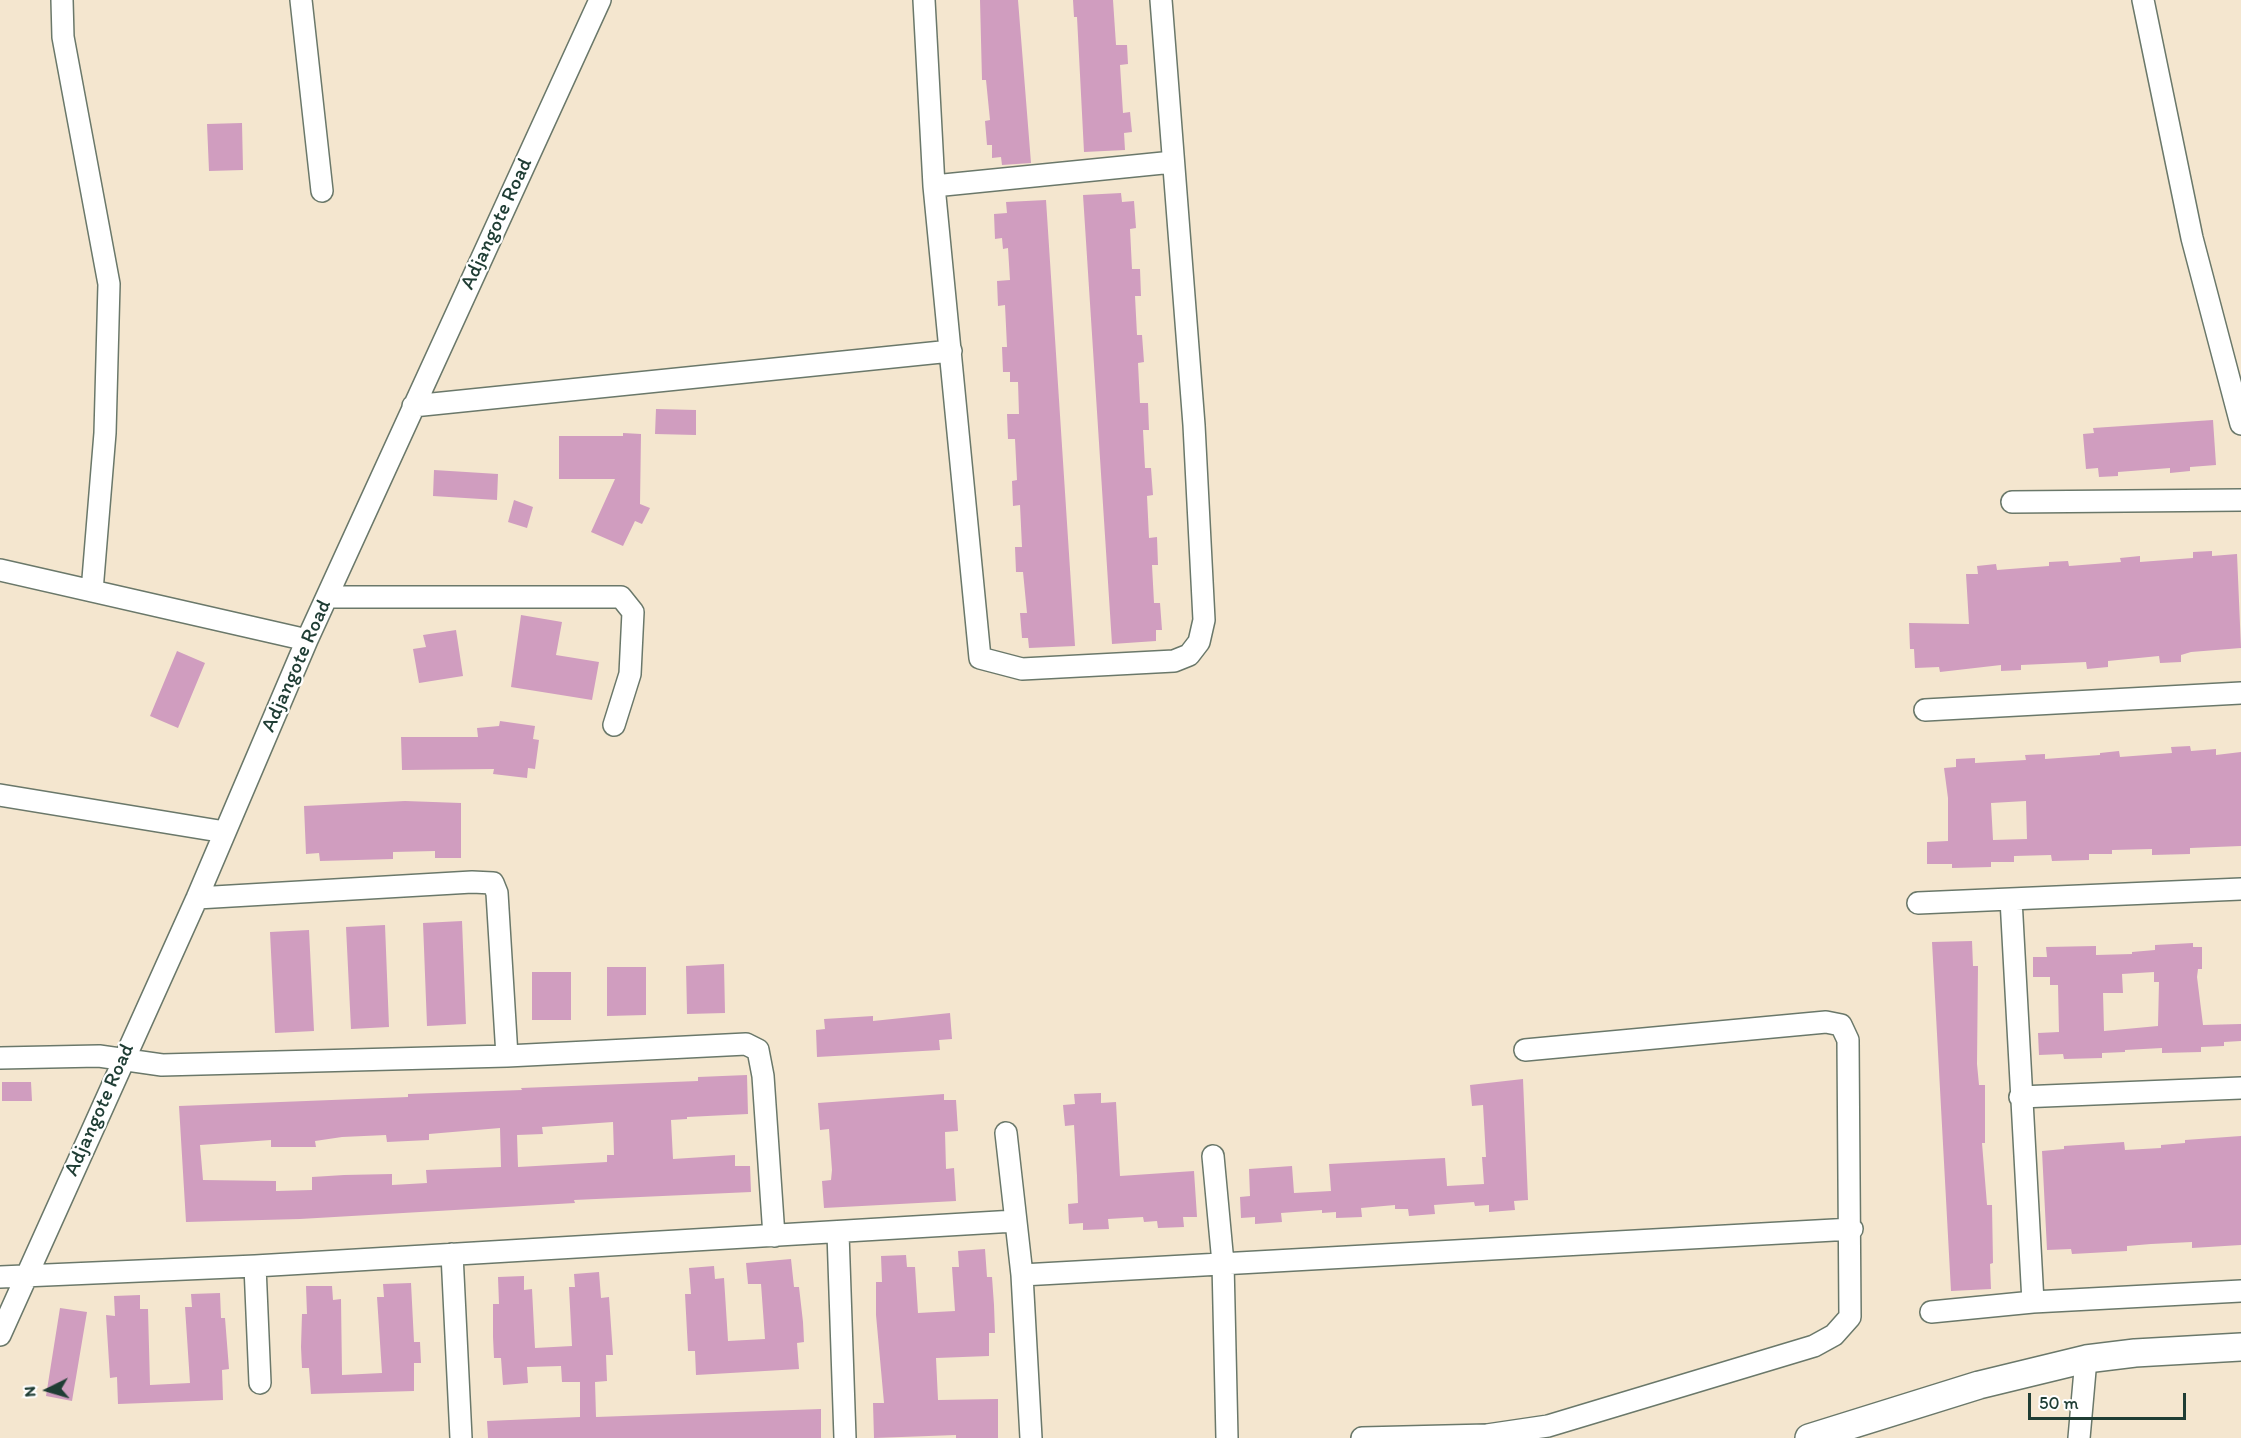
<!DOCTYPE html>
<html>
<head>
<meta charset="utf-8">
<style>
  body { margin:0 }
  #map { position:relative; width:2241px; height:1438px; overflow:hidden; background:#f4e6cf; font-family:Itim,sans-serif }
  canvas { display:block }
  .north { position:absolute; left:18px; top:1360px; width:60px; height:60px; -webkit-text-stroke:4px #fff; paint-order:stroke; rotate:265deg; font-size:16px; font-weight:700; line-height:24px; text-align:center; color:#1f3d34 }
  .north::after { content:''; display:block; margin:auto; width:21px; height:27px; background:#1f3d34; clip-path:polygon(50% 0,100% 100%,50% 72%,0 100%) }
  .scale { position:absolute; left:2028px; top:1393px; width:158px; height:27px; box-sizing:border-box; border:3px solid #1f3d34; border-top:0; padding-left:8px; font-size:18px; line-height:21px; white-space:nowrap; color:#1f3d34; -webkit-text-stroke:4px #fff; paint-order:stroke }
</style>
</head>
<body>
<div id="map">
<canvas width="2241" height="1438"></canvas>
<div class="north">N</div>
<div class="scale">50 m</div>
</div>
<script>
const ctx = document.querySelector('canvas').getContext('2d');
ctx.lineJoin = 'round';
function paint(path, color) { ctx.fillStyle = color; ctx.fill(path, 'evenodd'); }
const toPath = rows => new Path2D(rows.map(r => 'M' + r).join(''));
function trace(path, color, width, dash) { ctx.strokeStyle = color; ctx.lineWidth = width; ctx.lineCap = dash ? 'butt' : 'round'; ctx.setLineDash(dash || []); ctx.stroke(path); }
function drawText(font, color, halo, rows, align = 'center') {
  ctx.font = font + ' Itim,sans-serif'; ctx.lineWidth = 4.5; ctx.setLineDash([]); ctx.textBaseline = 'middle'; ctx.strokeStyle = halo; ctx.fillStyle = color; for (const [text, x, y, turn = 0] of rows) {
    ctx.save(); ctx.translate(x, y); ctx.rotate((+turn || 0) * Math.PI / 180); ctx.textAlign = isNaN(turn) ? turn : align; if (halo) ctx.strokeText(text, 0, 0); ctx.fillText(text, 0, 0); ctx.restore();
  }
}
const building = toPath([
  [980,0,1018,0,1031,163,1002,165,1001,157,992,158,992,145,987,145,985,121,990,120,986,80,982,80],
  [1073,0,1113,0,1116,45,1127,45,1128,64,1120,65,1123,113,1130,112,1132,132,1124,133,1125,150,1084,152,1077,17,1074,17],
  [242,123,243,170,209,171,207,124],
  [1121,193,1122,202,1134,201,1136,228,1130,229,1132,269,1140,269,1141,296,1135,296,1137,335,1142,335,1144,362,1138,363,1140,403,1148,403,1149,430,1143,430,1145,468,1151,468,1153,495,1147,496,1149,538,1157,537,1158,565,1152,565,1154,603,1160,603,1162,630,1156,630,1156,641,1112,644,1083,195],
  [1046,200,1075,646,1029,648,1028,638,1022,638,1020,613,1027,613,1023,572,1016,572,1015,547,1022,547,1020,505,1013,506,1012,481,1017,480,1015,439,1008,439,1007,414,1019,414,1018,382,1010,382,1010,372,1003,372,1002,347,1007,347,1005,305,998,306,997,281,1010,280,1008,248,1003,249,1002,238,995,239,994,214,1007,213,1006,202],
  [656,409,696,410,696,435,655,434],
  [2213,420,2216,465,2190,467,2190,471,2170,473,2170,468,2118,472,2118,476,2099,477,2098,468,2086,469,2083,434,2094,433,2093,428],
  [623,433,641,434,640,504,650,508,642,524,635,521,623,546,591,532,615,479,559,479,559,436,623,436],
  [434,470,498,474,497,500,433,496],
  [514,500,533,507,527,528,508,522],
  [2212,551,2212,556,2237,554,2241,648,2191,652,2181,655,2181,662,2160,663,2159,656,2108,661,2108,667,2087,669,2086,662,2021,665,2021,670,2001,671,2001,665,1940,672,1939,667,1915,668,1914,649,1910,649,1909,623,1969,624,1966,574,1978,574,1977,566,1996,564,1997,570,2049,566,2049,562,2068,561,2069,566,2121,562,2120,558,2140,556,2140,562,2193,558,2193,552],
  [521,615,562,622,556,655,599,662,592,700,511,687],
  [456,630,463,676,419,683,413,649,426,647,423,635],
  [177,651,205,663,178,728,150,716],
  [500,721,535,726,533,739,539,740,535,769,528,768,527,778,493,774,494,769,402,770,401,737,478,737,477,728,499,726],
  [2190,746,2191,751,2216,749,2216,755,2241,752,2241,846,2190,848,2190,854,2152,855,2152,849,2112,850,2112,854,2089,854,2089,860,2052,861,2051,855,2014,856,2014,862,1991,862,1991,867,1952,868,1952,864,1927,864,1927,842,1948,841,1948,798,1944,768,1956,767,1956,759,1975,758,1975,763,2026,760,2025,755,2045,754,2045,759,2100,755,2100,753,2119,751,2120,757,2172,753,2171,747],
  [2026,801,2027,839,1993,840,1991,803],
  [405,801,461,803,461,858,435,858,435,851,393,852,393,859,320,861,319,853,306,854,304,806],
  [462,921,466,1024,427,1026,423,923],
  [385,925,389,1027,351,1029,346,927],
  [309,930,314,1031,275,1033,270,932],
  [1972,941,1973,966,1978,966,1977,1064,1979,1085,1985,1085,1985,1143,1982,1143,1987,1205,1992,1205,1993,1263,1990,1264,1991,1289,1951,1291,1932,942],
  [2193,943,2193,947,2202,947,2202,969,2198,969,2197,977,2203,1025,2241,1024,2241,1041,2224,1042,2224,1046,2201,1047,2201,1052,2162,1053,2162,1048,2125,1050,2125,1052,2102,1053,2102,1058,2064,1059,2063,1054,2039,1055,2038,1033,2059,1032,2058,985,2050,985,2050,977,2033,977,2033,957,2047,957,2046,947,2096,946,2096,955,2132,954,2132,952,2155,950,2155,945],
  [2154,972,2154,982,2159,982,2158,1026,2104,1031,2103,993,2123,993,2122,974],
  [724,964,725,1013,687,1014,686,966],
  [607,967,646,967,646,1015,607,1016],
  [532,972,571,972,571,1020,532,1020],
  [950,1013,952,1039,939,1040,940,1050,817,1057,816,1030,825,1029,824,1019,873,1016,873,1021],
  [747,1075,748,1114,687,1117,687,1119,671,1120,673,1159,735,1155,735,1166,750,1166,751,1192,574,1200,575,1203,300,1219,186,1222,179,1106,408,1097,408,1094,522,1090,521,1088,698,1081,698,1077],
  [613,1122,614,1155,607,1155,607,1162,518,1167,517,1135,543,1134,542,1127],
  [500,1128,501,1167,426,1170,427,1183,392,1185,392,1174,344,1175,312,1177,312,1190,276,1191,276,1181,203,1180,200,1145,271,1140,271,1147,316,1147,315,1141,342,1137,386,1135,387,1142,429,1140,429,1134],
  [1523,1079,1528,1200,1514,1201,1515,1210,1489,1212,1489,1205,1475,1206,1474,1202,1434,1205,1435,1214,1409,1216,1408,1209,1395,1209,1395,1205,1361,1208,1362,1217,1336,1218,1336,1212,1322,1213,1322,1210,1281,1213,1282,1222,1255,1224,1255,1217,1241,1218,1240,1197,1250,1196,1249,1169,1292,1166,1294,1193,1331,1191,1329,1164,1445,1158,1447,1186,1484,1184,1482,1157,1486,1157,1483,1105,1472,1106,1470,1085],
  [2,1082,31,1082,32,1101,2,1101],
  [1101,1093,1101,1103,1116,1102,1120,1176,1194,1171,1197,1217,1183,1217,1184,1227,1158,1228,1157,1221,1144,1222,1143,1217,1108,1219,1109,1229,1083,1230,1083,1223,1069,1224,1068,1204,1078,1203,1077,1176,1074,1125,1065,1126,1063,1105,1075,1104,1074,1094],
  [944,1094,944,1100,956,1100,958,1131,945,1132,946,1169,954,1168,956,1201,824,1208,822,1181,831,1180,832,1170,829,1129,820,1130,818,1103],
  [2241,1136,2241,1245,2192,1248,2192,1242,2151,1244,2127,1246,2127,1251,2072,1254,2071,1249,2047,1250,2042,1151,2064,1149,2064,1146,2124,1142,2125,1150,2161,1148,2161,1145,2185,1143,2185,1140],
  [985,1249,987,1277,992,1277,994,1305,995,1333,989,1333,989,1356,936,1358,938,1400,998,1399,998,1438,956,1438,956,1435,874,1438,873,1403,884,1403,876,1315,876,1282,882,1282,881,1256,906,1255,907,1267,915,1267,918,1313,955,1311,952,1267,959,1267,958,1251],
  [791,1259,794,1287,799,1287,803,1322,804,1342,797,1343,799,1369,696,1375,695,1351,688,1351,685,1294,691,1294,689,1268,714,1266,715,1279,724,1278,728,1341,765,1339,761,1284,748,1284,746,1263],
  [599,1272,601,1298,609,1297,613,1355,606,1355,607,1381,595,1382,596,1417,821,1409,821,1438,488,1438,487,1421,580,1417,580,1382,562,1382,561,1366,527,1367,528,1383,503,1385,501,1358,494,1358,493,1337,493,1304,499,1304,498,1277,524,1276,524,1290,532,1289,535,1348,572,1346,569,1287,575,1287,574,1274],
  [411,1283,414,1342,420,1342,421,1363,414,1363,414,1391,311,1394,309,1368,302,1368,301,1347,302,1314,307,1314,306,1286,332,1286,333,1300,341,1299,342,1375,382,1373,377,1297,384,1297,383,1284],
  [220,1293,221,1318,225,1318,229,1369,222,1370,223,1400,118,1404,117,1377,110,1378,106,1315,115,1316,114,1296,140,1295,140,1309,148,1309,150,1385,190,1383,185,1307,192,1307,191,1294],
  [60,1308,87,1312,72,1401,46,1396]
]);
const minor = toPath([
  [62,0,63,37,109,284,105,433,92,591],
  [301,0,322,191],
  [924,0,934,186,980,658,1022,669,1174,661,1189,655,1199,642,1204,620,1194,425,1161,0],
  [2143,0,2192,238,2241,424],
  [934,186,1173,162],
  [413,406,951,351],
  [2012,502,2241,500],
  [0,570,307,640],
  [327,597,621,597,633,612,630,674,614,725],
  [1925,710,2241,693],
  [0,795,225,832],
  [197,898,472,882,493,883,497,893,507,1056],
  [2011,899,2033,1302],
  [1918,903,2241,889],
  [0,1058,99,1056,162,1065,507,1056,746,1044,758,1050,763,1076,774,1236],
  [2020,1097,2241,1088],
  [1006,1133,1022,1275,1031,1438],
  [1213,1156,1223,1263,1227,1438],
  [838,1233,845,1438],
  [452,1254,461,1438],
  [255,1266,260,1383],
  [1022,1275,1852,1229],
  [0,1277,255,1266,1015,1221],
  [1931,1312,2033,1302,2241,1291],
  [0,1335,197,898,307,640,600,0],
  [1362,1438,1487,1435,1548,1426,1814,1346,1834,1335,1850,1317,1848,1040,1841,1025,1826,1022,1525,1050],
  [2079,1438,2086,1359]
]);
const major = toPath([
  [1809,1438,1979,1385,2086,1359,2135,1353,2241,1347]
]);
const streetNames = [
  ["Adjangote Road",497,224,-65],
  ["Adjangote Road",297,666,-66],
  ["Adjangote Road",100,1110,-66]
];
paint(building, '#d09dbf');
trace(minor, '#6a786a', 24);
trace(major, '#6a786a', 30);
trace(minor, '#fff', 21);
trace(major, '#fff', 27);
drawText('21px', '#1f3d34', '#fff', streetNames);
</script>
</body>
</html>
